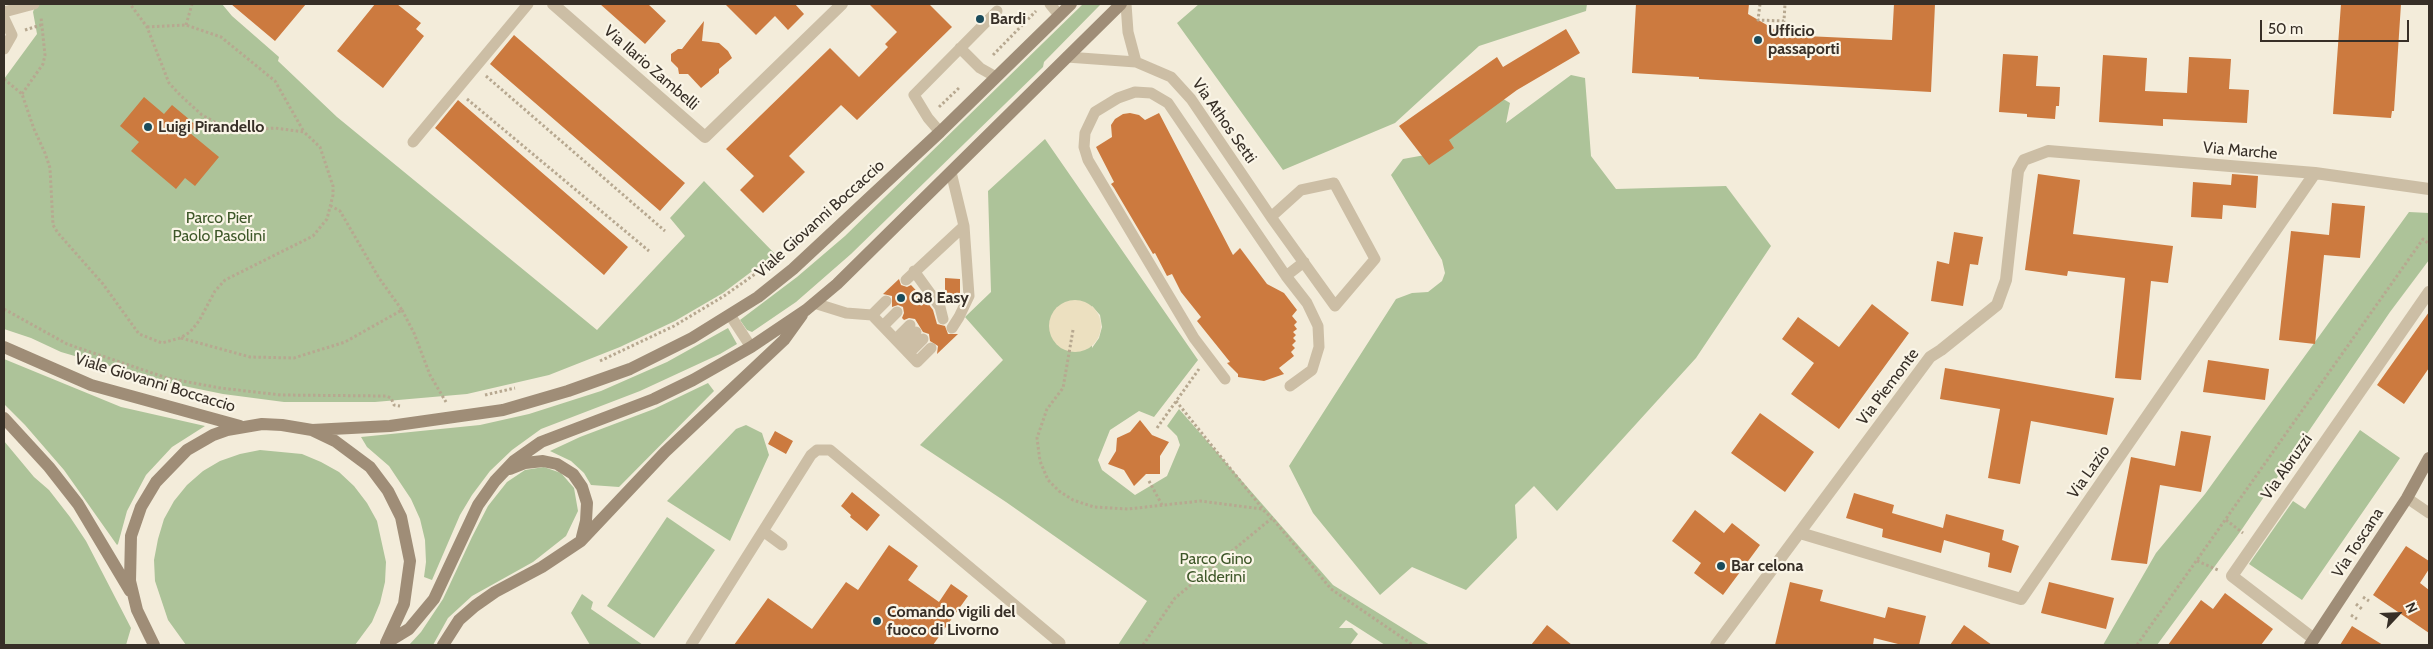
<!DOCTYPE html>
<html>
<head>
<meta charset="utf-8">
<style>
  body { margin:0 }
  #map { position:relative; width:2433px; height:649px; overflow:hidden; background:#f3ecda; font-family:Cabin,sans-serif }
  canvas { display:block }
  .frame { position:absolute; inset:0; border:5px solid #372f27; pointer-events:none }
  .north { position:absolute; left:2373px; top:589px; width:50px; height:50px; -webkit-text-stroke:4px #faf5e7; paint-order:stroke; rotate:65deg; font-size:14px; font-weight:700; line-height:20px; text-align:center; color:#372f27 }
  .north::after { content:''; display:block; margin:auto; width:18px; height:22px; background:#372f27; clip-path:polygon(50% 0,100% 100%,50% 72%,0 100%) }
  .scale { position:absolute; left:2260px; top:20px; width:149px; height:22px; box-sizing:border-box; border:2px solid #372f27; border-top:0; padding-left:6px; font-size:15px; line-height:18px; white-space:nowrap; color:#372f27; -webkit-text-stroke:4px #faf5e7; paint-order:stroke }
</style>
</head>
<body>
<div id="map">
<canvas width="2433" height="649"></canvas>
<div class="frame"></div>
<div class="north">N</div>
<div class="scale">50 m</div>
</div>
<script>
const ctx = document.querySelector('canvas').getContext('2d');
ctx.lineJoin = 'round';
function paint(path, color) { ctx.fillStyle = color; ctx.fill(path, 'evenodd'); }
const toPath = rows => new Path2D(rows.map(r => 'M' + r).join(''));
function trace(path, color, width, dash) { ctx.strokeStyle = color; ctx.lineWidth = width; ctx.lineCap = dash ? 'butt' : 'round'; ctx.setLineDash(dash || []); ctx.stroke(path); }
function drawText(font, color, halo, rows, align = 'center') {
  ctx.font = font + ' Cabin,sans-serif'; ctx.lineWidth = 4.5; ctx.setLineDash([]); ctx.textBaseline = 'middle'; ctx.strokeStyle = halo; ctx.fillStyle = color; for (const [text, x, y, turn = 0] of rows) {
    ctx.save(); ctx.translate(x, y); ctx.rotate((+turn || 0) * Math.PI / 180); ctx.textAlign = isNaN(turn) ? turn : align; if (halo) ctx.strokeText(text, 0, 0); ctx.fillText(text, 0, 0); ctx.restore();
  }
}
const green = toPath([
  [36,4,222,4,232,16,279,57,278,61,337,117,597,330,685,236,670,218,704,181,775,254,723,293,675,321,620,347,549,375,467,394,375,402,284,402,223,394,164,382,61,352,31,338,4,329,4,79,37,34,33,12],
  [1083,4,1101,4,1044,62,1043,67,851,254,796,302,752,332,747,330,740,320,797,277,845,236],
  [1199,4,1587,4,1586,11,1479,46,1395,123,1283,170,1177,23],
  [1571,75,1585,78,1591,156,1616,189,1726,186,1771,246,1696,358,1557,511,1534,486,1515,505,1517,538,1466,590,1412,567,1380,595,1313,513,1289,466,1396,299,1412,293,1428,292,1442,281,1445,273,1442,260,1391,175,1403,159,1425,155,1500,97,1510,103,1506,123],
  [1045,139,1198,360,1154,417,1139,411,1110,430,1098,460,1102,470,1135,495,1167,476,1180,445,1177,436,1167,426,1179,409,1333,585,1430,645,1385,645,1346,620,1339,628,1352,628,1358,634,1350,645,1118,645,1147,601,1006,502,920,445,1003,360,965,317,991,292,988,191],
  [1092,306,1100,315,1102,327,1099,338,1092,348],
  [2409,212,2429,213,2429,260,2390,312,2240,532,2157,645,2103,645,2156,553,2205,494],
  [728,328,737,344,720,354,640,391,541,429,512,450,490,471,472,495,460,515,432,580,424,577,426,562,425,540,420,519,411,499,389,466,367,447,361,437,480,425,529,414,601,391,667,362],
  [4,359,121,407,205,426,172,447,146,475,127,511,118,544,117,545,64,470,25,425,4,404],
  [708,383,714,391,619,487,591,485,584,473,571,461,550,451,580,437,654,409],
  [746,425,762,433,769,455,730,541,667,501,736,429],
  [2360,430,2400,458,2302,600,2249,564,2293,501,2305,509],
  [4,441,34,477,49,490,70,517,86,541,131,628,126,645,4,645],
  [260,450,302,454,321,462,339,472,354,486,367,503,377,521,386,562,385,582,380,603,372,622,355,645,186,645,168,620,155,581,154,560,158,539,164,519,174,501,187,485,203,471,220,461,240,454],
  [544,467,561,473,574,488,578,511,566,536,533,562,472,596,448,618,433,645,409,645,421,632,443,599,472,537,488,506,507,482,525,470],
  [667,517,715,550,654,638,607,606],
  [582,594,593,602,591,609,643,645,590,645,571,613]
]);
const plaza = toPath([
  '1049 326a26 26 0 1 1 52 0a26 26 0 1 1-52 0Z'
]);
const building = toPath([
  [231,4,306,4,275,41],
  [375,4,397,4,421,23,416,29,424,36,383,88,337,51],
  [600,4,648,4,666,21,645,44],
  [725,4,795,4,804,14,788,30,775,16,756,35],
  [869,4,929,4,952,27,857,120,841,105,789,156,805,172,763,213,740,190,754,176,726,149,830,48,859,77,888,47,885,44,897,32],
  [1636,4,1749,4,1748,14,1784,35,1892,40,1894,4,1935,4,1931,92,1699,79,1699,77,1632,73],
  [2341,4,2401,4,2394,111,2392,111,2391,118,2333,114],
  [704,21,702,41,719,43,728,51,732,58,719,69,719,73,701,88,688,74,679,74,678,68,671,61,671,54,678,49,682,49],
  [1566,29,1580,53,1517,90,1449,140,1454,148,1429,165,1399,126,1497,57,1503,67],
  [514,35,685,183,660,211,490,64],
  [2003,54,2038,56,2036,86,2060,87,2059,106,2056,106,2055,119,2027,117,2027,114,1999,112],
  [2103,55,2147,58,2145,91,2187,93,2189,57,2231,59,2229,89,2249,90,2247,123,2163,119,2163,126,2099,122],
  [144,97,164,114,172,105,196,125,190,133,219,157,195,186,185,178,176,189,131,151,139,142,120,126],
  [458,100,628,247,604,275,435,128],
  [1130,113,1139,115,1145,120,1159,113,1233,255,1240,248,1267,284,1284,293,1297,310,1292,316,1297,322,1294,325,1297,329,1293,332,1296,335,1293,338,1296,341,1292,345,1295,348,1291,352,1294,356,1279,368,1284,374,1264,381,1238,377,1238,374,1227,363,1230,362,1197,321,1201,317,1181,292,1172,274,1167,276,1155,253,1153,254,1114,188,1111,184,1114,182,1096,147,1112,137,1111,125,1115,119,1123,114],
  [2038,174,2080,180,2073,234,2173,246,2168,283,2151,281,2141,380,2115,378,2125,278,2068,271,2067,276,2025,270],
  [2232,174,2258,176,2256,208,2223,205,2222,219,2191,217,2193,182,2231,185],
  [2332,203,2365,206,2360,258,2324,255,2315,344,2279,340,2291,231,2329,235],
  [1954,232,1983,237,1978,265,1970,264,1963,306,1931,301,1937,261,1949,264],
  [945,278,960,279,960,297,945,297],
  [899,279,901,285,907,287,911,285,927,302,933,310,937,324,945,326,948,334,958,334,937,354,938,346,930,341,929,334,923,332,915,319,909,318,904,320,902,318,904,313,903,307,898,305,892,307,892,296,883,294],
  [1872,304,1909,333,1839,429,1791,394,1814,363,1782,339,1798,317,1839,347],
  [2429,312,2429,368,2404,404,2377,385],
  [2208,360,2269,369,2265,400,2203,392],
  [1945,368,2114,398,2107,435,2031,421,2020,484,1988,478,2000,409,1940,399],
  [1760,413,1814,452,1785,492,1731,453],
  [1140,420,1152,435,1169,442,1160,456,1160,474,1146,474,1134,486,1124,470,1108,464,1116,451,1117,438,1130,432],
  [775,431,793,441,786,454,768,444],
  [2181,431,2211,436,2201,492,2160,485,2147,564,2111,560,2131,457,2175,466],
  [852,492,880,515,867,531,850,517,851,515,841,506],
  [1854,493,1894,505,1892,513,1943,528,1946,514,2004,530,2002,540,2019,546,2011,573,1988,567,1990,553,1944,540,1941,553,1882,537,1883,529,1846,518],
  [1695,510,1724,533,1732,523,1760,545,1723,595,1694,573,1701,563,1672,541],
  [889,545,918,566,908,580,939,602,951,584,968,596,933,645,734,645,768,598,812,629,846,582,858,590],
  [2406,546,2429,561,2429,569,2420,583,2429,590,2429,633,2373,595],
  [1790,582,1823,590,1820,601,1885,618,1888,607,1926,616,1919,645,1902,645,1874,638,1873,645,1775,645],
  [2049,582,2114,598,2106,629,2041,613],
  [2225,593,2273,629,2261,645,2168,645,2201,600,2213,609],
  [1547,625,1572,645,1531,645],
  [1964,625,1992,645,1950,645],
  [2352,626,2383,645,2340,645]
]);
const path = toPath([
  [1760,4,1758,20,1784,21,1785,4],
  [186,25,192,4],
  [147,27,186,25,221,37,275,81,304,132],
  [25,30,41,25],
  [993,55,1036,11],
  [486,76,665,231],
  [4,79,22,94,34,129,45,153,50,168,53,225,58,233,103,284,139,334,162,343,180,338,190,332,199,321,215,291,225,280,313,236,327,219,333,195,333,186,320,147,304,132,275,128,238,131,222,126,202,115,180,95,169,83,147,27,130,4],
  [22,94,43,64,45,55,41,17],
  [467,99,649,251],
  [939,107,960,87],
  [4,309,67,344,167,378,220,388,281,395,386,396,391,398,394,405,400,406],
  [402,310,414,333,430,375,446,402],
  [1073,330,1063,388,1047,409,1037,438,1040,461,1048,480,1059,491,1073,500,1094,507,1128,509,1200,501,1262,509,1272,518],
  [181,338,250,357,294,358,345,342,402,310,379,278,340,211,331,206],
  [600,361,674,326,724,296,782,255],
  [485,395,515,388],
  [1176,401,1262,508],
  [1157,428,1199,369],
  [1149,481,1162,505],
  [2226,520,2243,533],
  [2197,561,2218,570],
  [2363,597,2369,601],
  [2356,604,2363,610],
  [2351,615,2357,619],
  [1143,645,1175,598,1272,518,1331,589,1413,645],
  [2137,645,2423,239,2429,244]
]);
const lane = toPath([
  [1050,4,1059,15],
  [1126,4,1128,32,1136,62],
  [4,12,34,4],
  [4,18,12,35,4,49],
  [960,48,980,68,996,77],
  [1067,57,1136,62,1171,77,1191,99,1271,217,1335,306,1375,259,1334,183,1301,190,1271,217],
  [940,132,928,118,914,95,997,11],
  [413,142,528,4],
  [914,271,940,307,943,319],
  [1286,276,1307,303,1318,326,1319,347,1312,370,1290,386],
  [906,280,964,226,951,172],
  [814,303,846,313,872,315,917,362,931,348],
  [730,315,751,347],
  [872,315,886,301],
  [883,326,897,312],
  [952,328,959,317,969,296,964,226],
  [896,339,910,325],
  [902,346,916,332],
  [909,353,923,339],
  [1225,379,1194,338,1088,160,1084,147,1085,133,1095,112,1118,98,1135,92,1151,93,1168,103,1286,276,1304,262],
  [2407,498,2429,513],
  [763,531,782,545],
  [691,645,811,455,817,450,830,450,1060,643,1058,645]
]);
const street = toPath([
  [553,4,705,137,842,4],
  [1800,533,2021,599,2315,173],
  [2314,639,2232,576,2429,292],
  [1716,645,1930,357,1941,350,1997,305,2006,280,2018,171,2024,160,2048,151,2315,173,2429,189]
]);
const secondary = toPath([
  [4,347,91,385,240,426],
  [4,418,49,467,78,504,130,591],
  [312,430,390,426,503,410,568,391,630,369,692,338,758,297,793,269,940,132,1071,4],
  [510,469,525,463,543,461,557,464,573,474,582,487,587,503,586,521,582,537],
  [386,643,409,629,434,599,478,505,495,481,514,461,541,442,654,399,693,380,751,347,806,310,837,284,1121,4],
  [154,645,137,610,130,581,131,536,141,507,156,482,187,450,213,435,227,430,262,424,282,425,312,430,335,441,370,467,388,491,401,517,410,561,404,604,387,641],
  [443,645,459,620,475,606,495,592,542,567,581,541,665,452,784,340,802,315],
  [2310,645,2407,498,2429,458]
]);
const markers = [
  [980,19,5,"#1a4b5b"],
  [1758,40,5,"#1a4b5b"],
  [148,127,5,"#1a4b5b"],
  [901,298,5,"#1a4b5b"],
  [1721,566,5,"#1a4b5b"],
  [877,621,5,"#1a4b5b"]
];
const poiNames = [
  ["Bardi",990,19],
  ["Ufficio",1768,31],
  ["passaporti",1768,49],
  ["Luigi Pirandello",158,127],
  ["Q8 Easy",911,298],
  ["Bar celona",1731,566],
  ["Comando vigili del",887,612],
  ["fuoco di Livorno",887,630]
];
const streetNames = [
  ["Via Ilario Zambelli",651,68,41],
  ["Via Athos Setti",1224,121,55],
  ["Via Marche",2240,151,5],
  ["Viale Giovanni Boccaccio",820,219,-42],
  ["Viale Giovanni Boccaccio",155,383,17],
  ["Via Piemonte",1888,387,-53],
  ["Via Abruzzi",2287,467,-55],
  ["Via Lazio",2089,472,-55],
  ["Via Toscana",2358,543,-57]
];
const parkNames = [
  ["Parco Pier",219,218],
  ["Paolo Pasolini",219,236],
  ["Parco Gino",1216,559],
  ["Calderini",1216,577]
];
paint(green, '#adc399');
paint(plaza, '#ece0c0');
paint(building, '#cc7a3f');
trace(path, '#b7a890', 3, [2.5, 2.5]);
trace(lane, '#ccbea5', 11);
trace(street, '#ccbea5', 12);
trace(secondary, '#9f8d77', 12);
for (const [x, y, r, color] of markers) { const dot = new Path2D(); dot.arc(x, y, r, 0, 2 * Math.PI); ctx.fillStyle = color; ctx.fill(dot); trace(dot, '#faf5e7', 2); }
drawText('bold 16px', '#372f27', '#faf5e7', poiNames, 'left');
drawText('16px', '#372f27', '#faf5e7', streetNames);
drawText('16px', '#3e5729', '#faf5e7', parkNames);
</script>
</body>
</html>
